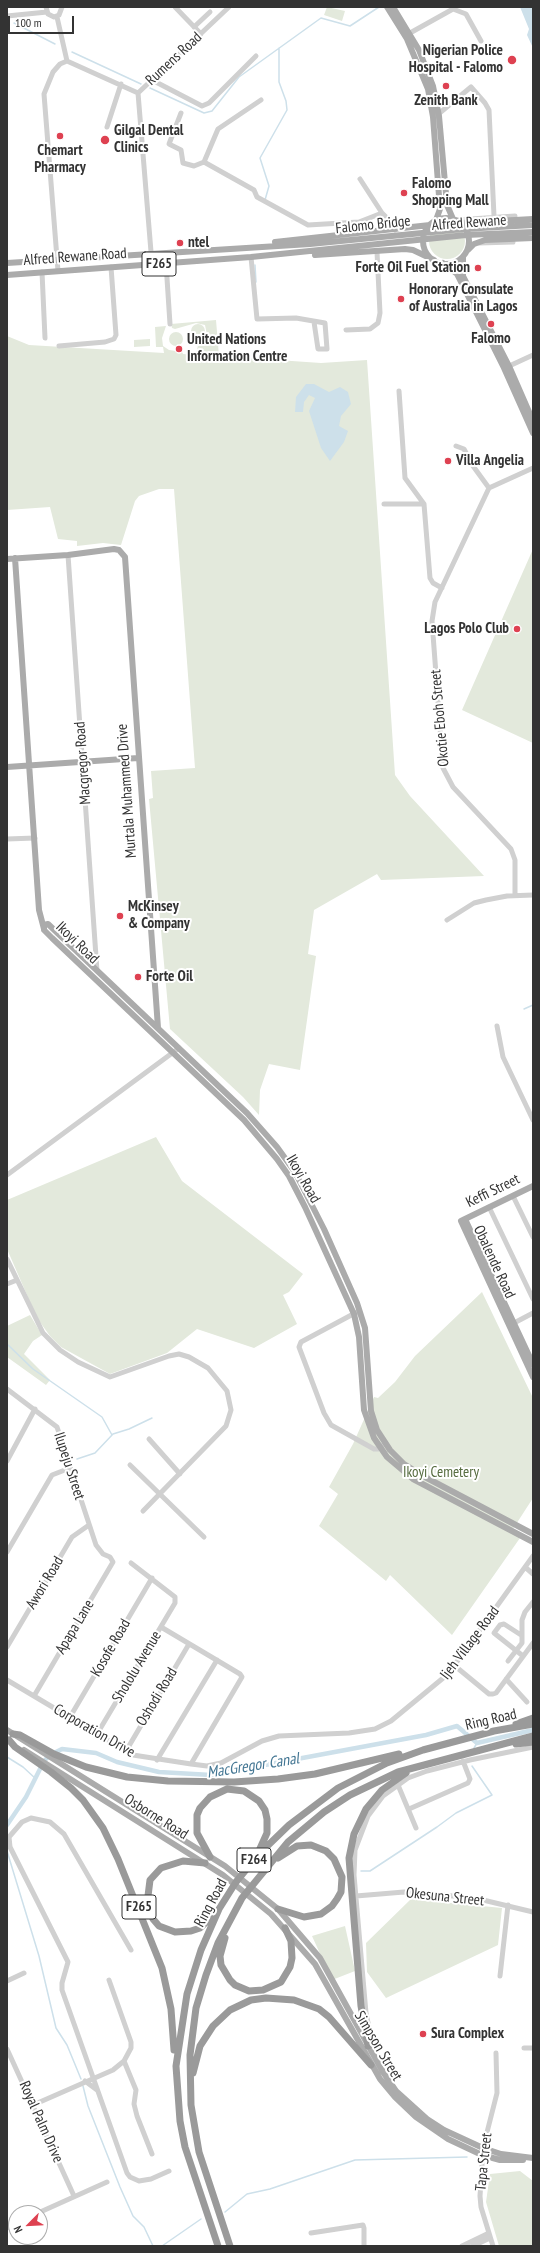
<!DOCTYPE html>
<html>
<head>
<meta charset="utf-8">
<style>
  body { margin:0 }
  #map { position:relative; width:540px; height:2253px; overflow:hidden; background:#fff; font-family:"PT Sans Narrow",sans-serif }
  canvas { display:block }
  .frame { position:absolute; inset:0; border:8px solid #333; pointer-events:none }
  .north { position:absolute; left:8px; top:2205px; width:40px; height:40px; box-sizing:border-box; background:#fff; border:1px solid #adadad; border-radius:50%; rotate:246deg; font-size:11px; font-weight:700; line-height:16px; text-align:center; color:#333 }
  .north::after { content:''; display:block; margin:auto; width:14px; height:18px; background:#de4151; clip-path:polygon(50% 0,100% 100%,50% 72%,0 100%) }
  .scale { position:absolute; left:8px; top:16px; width:66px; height:18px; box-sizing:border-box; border:2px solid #333; border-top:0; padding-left:5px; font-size:12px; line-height:14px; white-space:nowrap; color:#333; -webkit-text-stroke:3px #fff; paint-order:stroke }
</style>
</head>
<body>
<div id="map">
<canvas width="540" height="2253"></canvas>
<div class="frame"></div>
<div class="north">N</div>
<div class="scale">100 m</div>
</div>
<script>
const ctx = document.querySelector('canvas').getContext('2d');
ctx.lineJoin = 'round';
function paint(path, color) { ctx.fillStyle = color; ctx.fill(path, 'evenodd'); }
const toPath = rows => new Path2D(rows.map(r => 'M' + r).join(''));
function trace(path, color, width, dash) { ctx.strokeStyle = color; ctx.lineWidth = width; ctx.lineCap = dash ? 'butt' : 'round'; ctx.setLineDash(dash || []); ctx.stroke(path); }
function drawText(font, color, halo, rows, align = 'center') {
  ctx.font = font + ' "PT Sans Narrow",sans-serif'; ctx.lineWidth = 4; ctx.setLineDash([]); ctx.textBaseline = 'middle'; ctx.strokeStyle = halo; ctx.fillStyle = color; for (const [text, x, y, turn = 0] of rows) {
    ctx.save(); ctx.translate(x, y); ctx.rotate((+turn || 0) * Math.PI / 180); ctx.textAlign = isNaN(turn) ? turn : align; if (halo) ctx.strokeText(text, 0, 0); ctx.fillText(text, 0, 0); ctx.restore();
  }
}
const green = toPath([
  [327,7,345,11,342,21,324,15],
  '429 241a18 18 0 1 1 36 0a18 18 0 1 1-36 0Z',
  [216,320,219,356,321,363,367,360,395,775,410,796,484,876,381,880,377,874,314,910,308,954,316,956,300,1070,269,1064,260,1090,259,1115,243,1097,170,1029,149,799,153,798,151,771,195,768,174,489,159,489,139,496,135,501,121,545,103,543,77,546,77,541,58,539,50,507,7,510,7,336,29,345,164,353,163,347,156,347,155,327,166,326,162,338,163,346,169,350,182,352,183,354,196,355,199,340,203,339,207,335,205,325,196,323,175,329,172,328,171,324],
  '191 331a7 7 0 1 1 14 0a7 7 0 1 1-14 0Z',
  '169 339a7 7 0 1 1 14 0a7 7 0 1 1-14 0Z',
  [150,339,150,346,134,347,134,340],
  [533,549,533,743,462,710],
  [156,1137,182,1181,303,1274,289,1292,283,1295,297,1324,254,1348,197,1329,167,1353,110,1374,61,1347,50,1336,37,1318,7,1249,7,1200],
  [482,1292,533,1398,533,1498,511,1532,520,1538,452,1635,390,1575,386,1581,319,1526,338,1494,329,1487,353,1444,374,1397,378,1398,395,1382,415,1356],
  [30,1315,42,1335,33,1341,24,1354,50,1380,46,1385,7,1357,7,1326],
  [411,1899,502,1908,498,1945,386,1998,367,1972,366,1943],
  [345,1926,355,1971,332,1980,312,1936],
  [520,2171,533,2181,533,2246,499,2246,486,2202,490,2174]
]);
const water = toPath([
  [520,7,533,7,533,48,527,35,529,29],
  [306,384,314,384,329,392,340,387,348,392,351,404,341,416,339,426,348,431,344,442,330,461,321,448,309,411,315,398,309,395,304,402,303,412,295,412,296,397]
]);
const stream = toPath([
  [14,23,55,44],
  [72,52,141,84],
  [150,88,204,113,212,111,239,77,321,18,350,26,379,7],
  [265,200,269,186,260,158,287,110,286,101,279,82,279,48],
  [255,265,256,282],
  [524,1009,533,1005],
  [7,1344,33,1369,102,1417,112,1435],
  [77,1459,95,1453,113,1434,129,1429,152,1418],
  [474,1748,477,1743],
  [7,1757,23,1767,36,1779],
  [7,1851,39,1956,56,2028,67,2045,81,2079],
  [361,1871,370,1871,437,1827,456,1813,492,1795,472,1766],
  [83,2086,88,2106,120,2187,133,2216,144,2227,153,2246],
  [225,2212,247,2194,270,2189,355,2160,467,2157],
  [162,2246,201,2219]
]);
const canal = toPath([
  [7,1825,26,1797,44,1761,50,1755,62,1749,96,1753,117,1762,159,1772,211,1775,426,1735,457,1726,477,1743,533,1730]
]);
const minor = toPath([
  [46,7,48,14,54,17,59,15,62,7],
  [175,7,201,34],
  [7,16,47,12],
  [57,17,67,61,138,93],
  [194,27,210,12],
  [410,33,453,9,466,14,481,41],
  [152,80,202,106,209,103,256,56],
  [181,113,169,144,181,150,183,163,194,166,204,162,254,190,257,197,308,225,359,222,382,213,389,220,395,230],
  [436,116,471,87,485,103,489,110,494,216],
  [107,127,121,84],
  [204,162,218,129,261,100],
  [360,179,382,213],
  [456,220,515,216],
  [479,243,513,242],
  [251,257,257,319,296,318,325,323,327,349,318,349,314,322],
  [166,263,170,324],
  [152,264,138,93,229,7],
  [58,271,44,94,53,72,60,64,67,61],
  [42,272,45,338],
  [346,330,370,329,378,323,380,313,377,252],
  [59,346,105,342,114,339,116,335,111,267],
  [507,367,533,355],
  [399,391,405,478,424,504,430,578,433,583,442,588],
  [456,446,464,449,473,466,489,488],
  [384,504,424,504],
  [68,555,97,971],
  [7,839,35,838],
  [515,895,515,860,511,849,453,787,443,768,432,621,435,602,489,488,533,468],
  [447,920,474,903,486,900,507,896,533,895],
  [497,1026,503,1057,533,1120],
  [7,1175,179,1048],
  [513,1196,533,1237],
  [489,1207,533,1299],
  [7,1259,43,1333,60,1350,78,1362,110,1377,169,1356,179,1354,189,1357,208,1368,227,1391,231,1410,226,1426,143,1511],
  [7,1284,17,1280],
  [357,1312,301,1342,299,1347,324,1413,331,1425,374,1449,378,1449,383,1445],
  [514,1323,533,1313],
  [7,1389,57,1427,96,1545,103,1554,110,1557,113,1562,34,1696],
  [149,1439,180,1474],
  [7,1461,35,1409],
  [130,1465,204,1537],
  [7,1552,52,1475,70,1468],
  [525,1567,533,1574],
  [161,1627,240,1674,242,1677,191,1764],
  [521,1635,504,1624,500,1625,494,1633,523,1656],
  [7,1647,72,1537,89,1525],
  [508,1661,522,1643,522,1620,525,1612,533,1602],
  [455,1666,489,1694,493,1694,496,1693,533,1643],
  [506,1679,527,1702],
  [7,1680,133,1755,191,1764,207,1766,221,1763,262,1741,279,1736,349,1733,375,1729,391,1721,448,1674,533,1556],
  [70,1717,152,1578],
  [97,1734,175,1603,175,1597,131,1563],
  [126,1751,189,1644],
  [157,1760,217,1660],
  [398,1785,416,1828],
  [409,1809,468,1783,470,1779,463,1761],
  [356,1896,404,1892,445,1895,483,1900,533,1912],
  [131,1950,64,1834,50,1822,31,1818,22,1822,9,1837,10,1847,68,1962,62,1983,62,1990,127,2173,130,2177,139,2181,151,2179,169,2171],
  [500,1976,508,1905],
  [109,1980,131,2042,131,2048,124,2061,136,2090,134,2104,137,2116,152,2154],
  [7,1981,24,1973],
  [524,2048,533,2048],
  [7,2049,74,2196],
  [371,2052,372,2042,366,2013,354,1875,355,1850,368,1816,383,1796,408,1778,427,1771,470,1760,533,1747],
  [85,2081,97,2090],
  [33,2105,113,2070,124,2061],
  [38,2213,107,2182],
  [7,2228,16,2224],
  [311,2233,363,2225,364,2228,364,2246],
  [462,2246,489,2233],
  [473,2246,490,2238],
  [493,2246,481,2207,480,2196,483,2148,497,2093,496,2053]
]);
const major = toPath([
  [387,7,407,39,428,89,433,117,440,209,436,220],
  [393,7,419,50,433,86,439,116,447,205,453,219],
  '423 241a23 23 0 1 1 46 0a23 23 0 1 1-46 0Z',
  [460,223,533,219],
  [275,242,430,225],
  [468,250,474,244,485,240,533,238],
  [315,255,405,249,413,250,434,260],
  [463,257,463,276,509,366,533,421],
  [7,263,310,244,463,229,533,225],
  [443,263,457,274,504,368,533,433],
  [7,275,251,257,466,235,533,232],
  [15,558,39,910,44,929],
  [7,559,68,555,114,549,119,550,125,557,158,1028],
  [7,767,138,758],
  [465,1219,533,1186],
  [533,1364,465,1219,461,1221,533,1377],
  [533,1534,423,1476,404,1464,390,1450,377,1430,371,1411,365,1328,357,1303,324,1229,295,1172,277,1147,247,1113,48,924,44,925,44,930,52,938,244,1120,277,1159,289,1176,305,1207,354,1314,359,1337,364,1410,374,1438,387,1457,413,1479,533,1542],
  [7,1730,225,1866,278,1909,320,1958,383,2072,396,2091,427,2119,444,2130,483,2148,501,2154,533,2158],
  [24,1750,223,1875,271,1914,315,1964,380,2079,395,2097,416,2117,448,2139,482,2155,500,2160,523,2160]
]);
const highway = toPath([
  [516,1724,533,1718],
  [13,1734,20,1735,54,1754,86,1767,127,1777,168,1781,234,1782,278,1779,315,1774,399,1754],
  [9,1740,15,1747,51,1772,71,1788,83,1800,103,1828,118,1859,162,1968,171,2009,174,2050],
  [516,1744,533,1742],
  [210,1857,197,1833,197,1815,200,1808,210,1797,227,1789,244,1791,259,1801,265,1810,267,1819,267,1833,258,1853],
  [278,1858,297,1846,311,1845,326,1851,334,1859,342,1877,341,1892,337,1899,332,1906,321,1914,304,1917,278,1909],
  [205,1863,183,1861,161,1868,150,1880,147,1904,153,1919,159,1926,175,1932,191,1931,200,1928,216,1913],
  [225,1938,220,1956,221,1965,230,1980,235,1985,249,1991,263,1990,281,1982,290,1967,292,1958,291,1941,285,1928],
  [368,2046,361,2006,349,1858,354,1834,366,1809,382,1790,406,1773],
  [193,2073,200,2046,213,2026,230,2010,251,2000,266,1998,294,2000,319,2009,329,2017,371,2065],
  [218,2246,185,2147,180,2121,176,2066,187,1994,201,1950,219,1909,236,1882,257,1856,289,1825,338,1788,387,1763,423,1750,494,1731,533,1724],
  [230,2246,199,2152,191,2105,190,2055,196,2008,206,1975,218,1943,242,1898,288,1842,324,1812,350,1795,398,1772,533,1736]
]);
const markers = [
  [512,60,5,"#de4151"],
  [446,86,4,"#de4151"],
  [60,136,4,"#de4151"],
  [105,140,5,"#de4151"],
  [404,193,4,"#de4151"],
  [180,243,4,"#de4151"],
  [478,268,4,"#de4151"],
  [401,299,4,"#de4151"],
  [491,324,4,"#de4151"],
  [179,349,4,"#de4151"],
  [448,461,4,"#de4151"],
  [517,629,4,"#de4151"],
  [120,916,4,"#de4151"],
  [138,977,4,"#de4151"],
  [423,2034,4,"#de4151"]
];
const shields = [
  [159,264,34],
  [254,1860,34],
  [139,1907,34]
];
const shieldNames = [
  ["F265",159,264],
  ["F264",254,1860],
  ["F265",139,1907]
];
const poiNames = [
  ["Nigerian Police",503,51,"right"],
  ["Hospital - Falomo",503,68,"right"],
  ["Zenith Bank",446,101,"center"],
  ["Gilgal Dental",114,131],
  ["Clinics",114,148],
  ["Chemart",60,151,"center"],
  ["Pharmacy",60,168,"center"],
  ["Falomo",412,184],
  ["Shopping Mall",412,201],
  ["ntel",188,243],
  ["Forte Oil Fuel Station",470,268,"right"],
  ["Honorary Consulate",409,290],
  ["of Australia in Lagos",409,307],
  ["Falomo",491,339,"center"],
  ["United Nations",187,340],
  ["Information Centre",187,357],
  ["Villa Angelia",456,461],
  ["Lagos Polo Club",509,629,"right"],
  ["McKinsey",128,907],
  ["& Company",128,924],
  ["Forte Oil",146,977],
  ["Sura Complex",431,2034]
];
const streetNames = [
  ["Rumens Road",174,59,-43],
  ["Alfred Rewane",469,223,-4],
  ["Falomo Bridge",373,225,-6],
  ["Alfred Rewane Road",75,257,-4],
  ["Okotie Eboh Street",440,718,-95],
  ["Macgregor Road",83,763,-94],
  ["Murtala Muhammed Drive",127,791,-94],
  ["Ikoyi Road",77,943,44],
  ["Ikoyi Road",303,1179,60],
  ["Keffi Street",493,1191,-26],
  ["Obalende Road",494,1262,65],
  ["Ilupeju Street",69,1466,72],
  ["Awori Road",45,1583,-59],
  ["Apapa Lane",75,1627,-59],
  ["Ijeh Village Road",470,1643,-53],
  ["Kosofe Road",111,1648,-60],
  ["Shololu Avenue",137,1667,-59],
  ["Oshodi Road",157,1697,-59],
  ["Ring Road",491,1720,-13],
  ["Corporation Drive",94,1731,30],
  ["Osborne Road",156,1817,32],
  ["Okesuna Street",445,1897,6],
  ["Ring Road",211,1903,-62],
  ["Simpson Street",378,2046,59],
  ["Royal Palm Drive",41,2122,66],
  ["Tapa Street",484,2162,-84]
];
const parkNames = [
  ["Ikoyi Cemetery",441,1473]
];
const waterNames = [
  ["MacGregor Canal",253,1766,-9]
];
paint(green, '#e3e9dc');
paint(water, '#cde0ea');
trace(stream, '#cde0ea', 1.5);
trace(canal, '#cde0ea', 4.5);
trace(minor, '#d0d0d0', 5);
trace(major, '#ababab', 6);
trace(highway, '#9a9a9a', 7);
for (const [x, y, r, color] of markers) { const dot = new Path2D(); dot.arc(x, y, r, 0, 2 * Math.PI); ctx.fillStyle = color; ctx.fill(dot); trace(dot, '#fff', 1.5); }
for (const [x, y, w] of shields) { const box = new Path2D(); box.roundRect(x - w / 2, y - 12, w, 24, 3); ctx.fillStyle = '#fff'; ctx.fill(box); trace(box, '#333', 1); }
drawText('bold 14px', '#333', null, shieldNames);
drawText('bold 15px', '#333', '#fff', poiNames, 'left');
drawText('15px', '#333', '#fff', streetNames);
drawText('15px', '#576d41', '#fff', parkNames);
drawText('italic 16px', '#437693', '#fff', waterNames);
</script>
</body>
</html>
